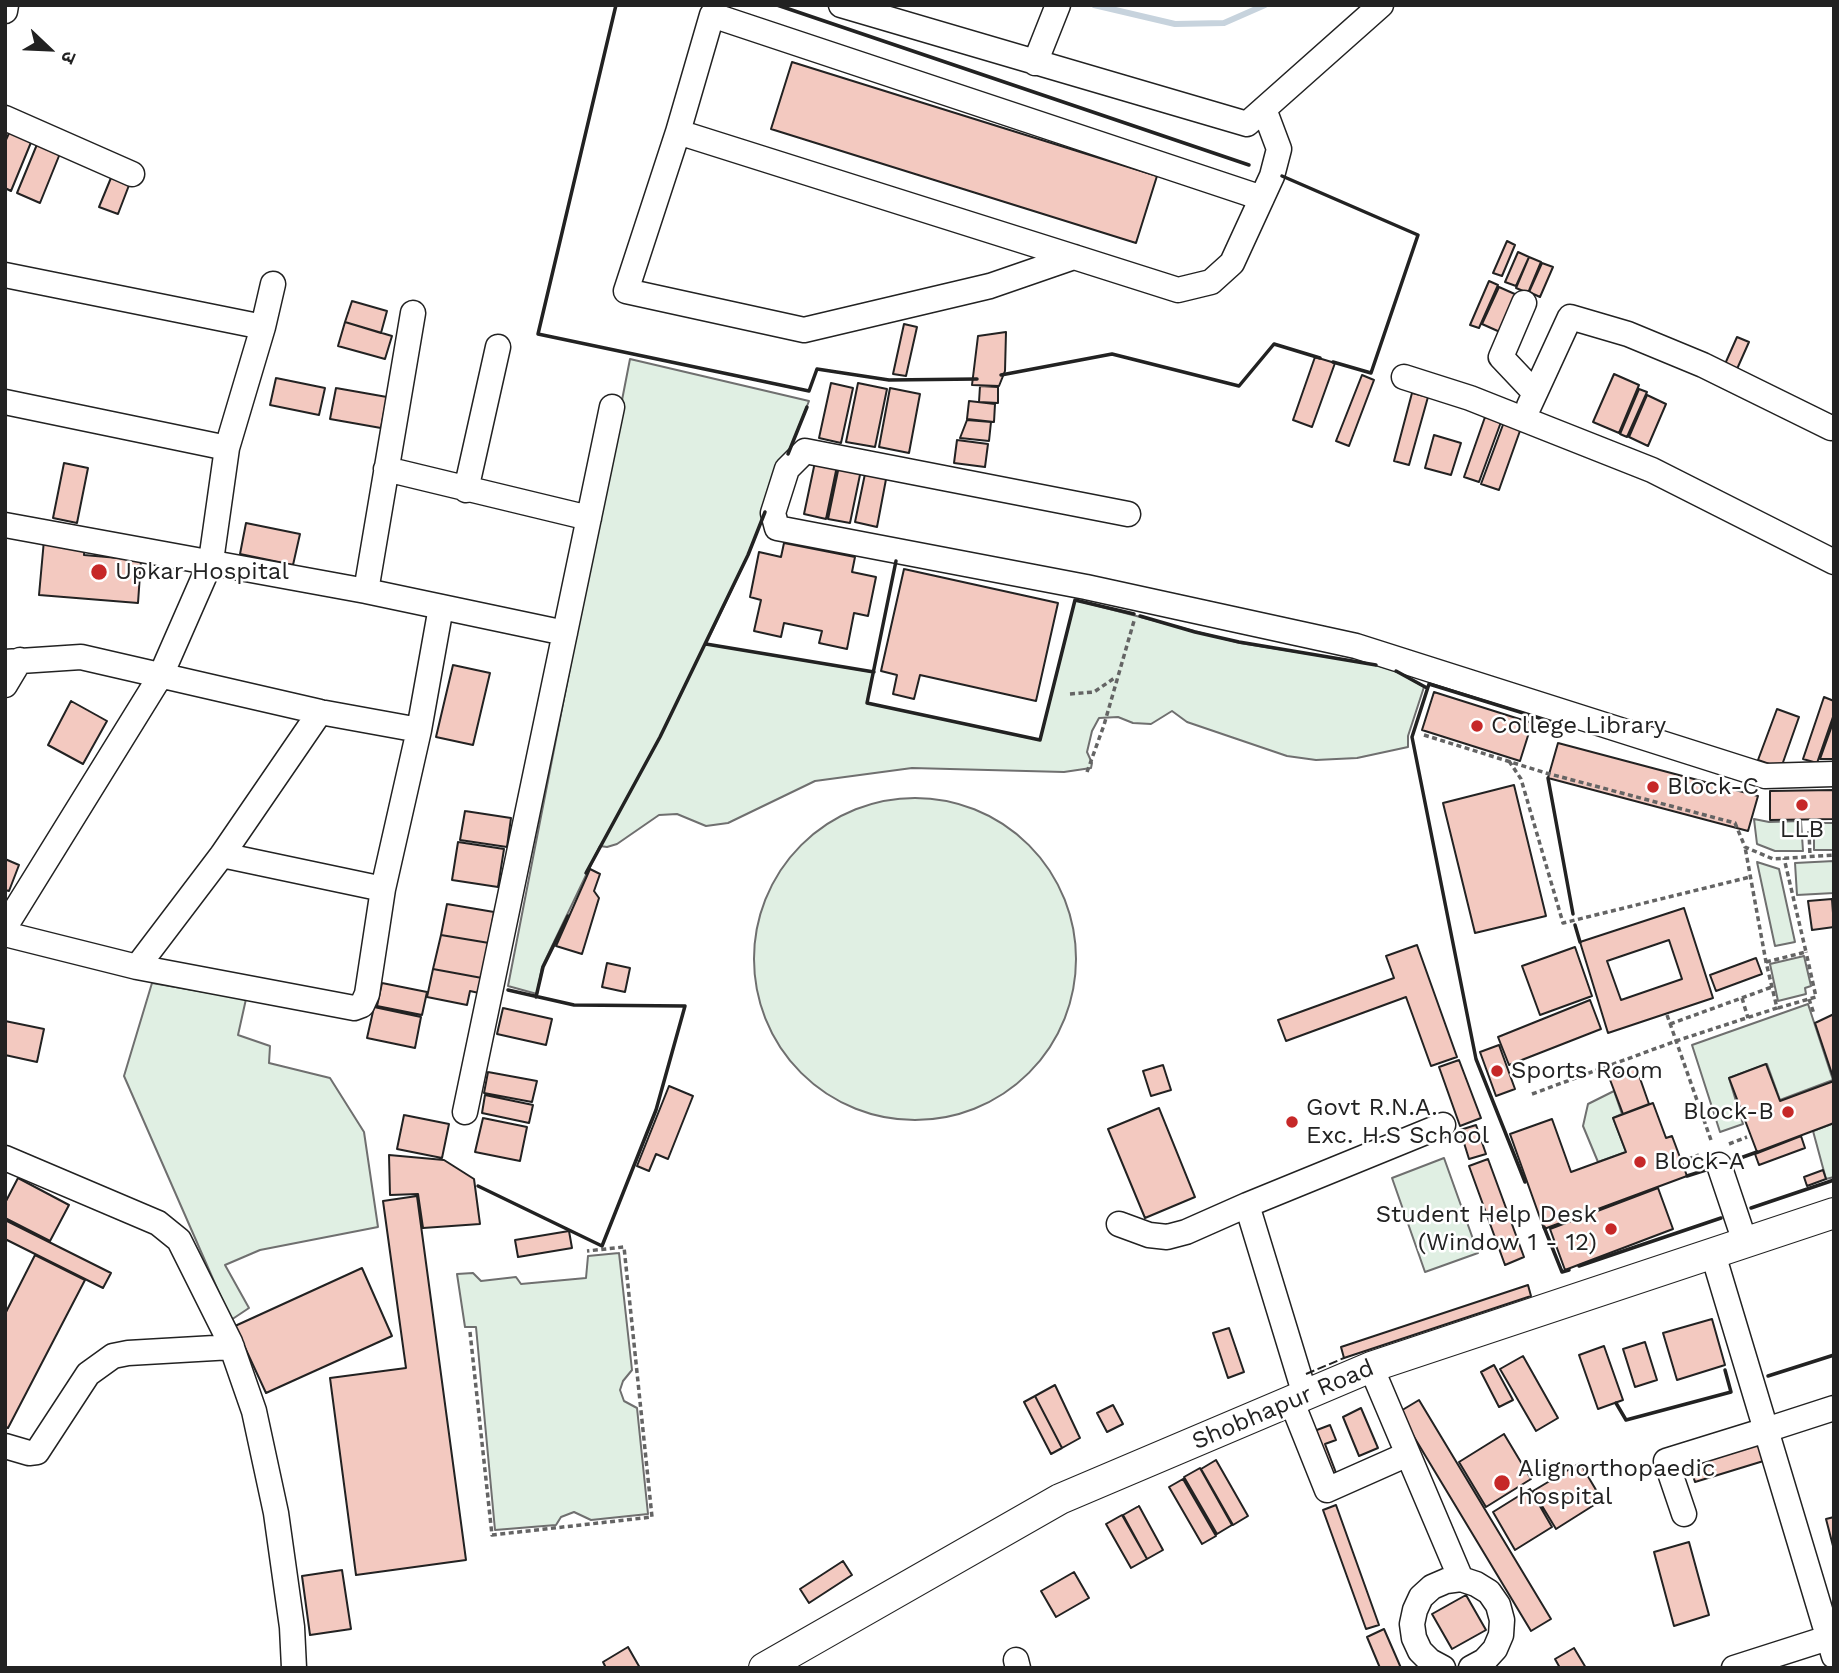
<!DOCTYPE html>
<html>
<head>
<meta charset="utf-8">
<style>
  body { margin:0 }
  #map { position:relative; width:1839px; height:1673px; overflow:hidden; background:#fff; font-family:"Work Sans","Noto Sans Devanagari",sans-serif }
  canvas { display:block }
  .frame { position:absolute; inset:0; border:7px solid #222; pointer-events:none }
  .north { position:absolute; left:14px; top:14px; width:70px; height:70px; -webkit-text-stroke:5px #fff; paint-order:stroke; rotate:113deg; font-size:19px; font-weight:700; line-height:28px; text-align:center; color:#222 }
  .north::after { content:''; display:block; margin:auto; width:24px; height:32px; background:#222; clip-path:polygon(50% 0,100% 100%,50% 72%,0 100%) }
</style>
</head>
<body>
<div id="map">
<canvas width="1839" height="1673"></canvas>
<div class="frame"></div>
<div class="north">उ</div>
</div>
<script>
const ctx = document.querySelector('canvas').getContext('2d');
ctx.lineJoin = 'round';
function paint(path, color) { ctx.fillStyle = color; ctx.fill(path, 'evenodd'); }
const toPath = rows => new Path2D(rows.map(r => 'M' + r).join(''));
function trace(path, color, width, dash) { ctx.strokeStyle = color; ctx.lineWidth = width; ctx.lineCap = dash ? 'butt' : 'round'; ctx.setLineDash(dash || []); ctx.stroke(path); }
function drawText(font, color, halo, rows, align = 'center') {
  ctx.font = font + ' "Work Sans",sans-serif'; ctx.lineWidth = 5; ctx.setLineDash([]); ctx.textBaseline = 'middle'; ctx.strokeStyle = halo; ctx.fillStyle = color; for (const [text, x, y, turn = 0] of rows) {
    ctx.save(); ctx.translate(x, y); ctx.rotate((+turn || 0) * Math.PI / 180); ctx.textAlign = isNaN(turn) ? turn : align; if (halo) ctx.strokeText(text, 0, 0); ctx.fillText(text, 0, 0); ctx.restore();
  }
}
const green = toPath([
  [630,359,809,401,748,555,706,644,873,672,867,703,1040,740,1075,600,1240,643,1373,664,1396,671,1424,687,1408,736,1408,747,1357,758,1316,760,1287,756,1187,722,1172,711,1151,724,1133,723,1118,717,1099,718,1092,731,1087,752,1092,763,1091,768,1064,772,912,768,815,781,728,823,706,826,677,814,659,815,617,844,607,847,600,846,542,967,537,994,508,986,630,359],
  '754 959a161 161 0 1 1 322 0a161 161 0 1 1-322 0Z',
  [1754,819,1769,822,1801,821,1803,851,1775,851,1757,844,1754,819],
  [1814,823,1834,823,1834,850,1814,850,1814,823],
  [1834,861,1834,893,1797,895,1795,863,1834,861],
  [1757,862,1779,869,1795,942,1775,946,1757,862],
  [1804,956,1811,986,1805,988,1806,994,1778,1001,1770,964,1804,956],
  [152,983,246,999,238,1035,270,1046,269,1063,330,1078,364,1132,378,1227,260,1250,225,1265,249,1308,231,1320,124,1076,152,983],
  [1808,1004,1833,1080,1780,1100,1767,1064,1729,1078,1743,1124,1720,1132,1692,1045,1808,1004],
  [1614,1091,1622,1114,1613,1118,1626,1152,1598,1162,1583,1126,1588,1104,1614,1091],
  [1834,1123,1834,1177,1826,1179,1813,1131,1834,1123],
  [1444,1158,1478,1253,1425,1272,1392,1178,1444,1158],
  [619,1253,632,1370,623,1381,620,1390,624,1401,637,1408,648,1514,591,1520,574,1512,561,1517,556,1525,495,1530,476,1327,465,1327,457,1274,473,1273,481,1281,516,1277,521,1284,586,1278,588,1256,619,1253]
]);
const stream = toPath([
  [1094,5,1175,24,1224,23,1265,5]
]);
const building = toPath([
  [792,62,1157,176,1136,243,771,129,792,62],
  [10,131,32,140,11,191,5,188,5,142,10,131],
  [38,142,61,151,40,203,17,193,38,142],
  [113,173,131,180,118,214,99,207,113,173],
  [1507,241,1515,245,1502,276,1493,273,1507,241],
  [1518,252,1529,257,1516,286,1505,282,1518,252],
  [1529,257,1541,262,1528,293,1516,288,1529,257],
  [1542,263,1553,267,1540,297,1529,292,1542,263],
  [1489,281,1498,285,1479,328,1470,325,1489,281],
  [1499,287,1517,295,1500,332,1482,324,1499,287],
  [352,301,387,311,381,333,345,322,352,301],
  [345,322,392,336,385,359,338,346,345,322],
  [904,324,917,327,906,376,893,374,904,324],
  [1006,332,1005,371,999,386,972,385,978,336,1006,332],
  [1737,337,1749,342,1737,369,1725,364,1737,337],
  [1315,357,1335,363,1312,427,1293,420,1315,357],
  [1614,374,1639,385,1619,433,1593,422,1614,374],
  [1362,375,1374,380,1349,446,1336,441,1362,375],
  [276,378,325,388,319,415,270,405,276,378],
  [831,383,853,388,841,443,819,438,831,383],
  [858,383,887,389,875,447,846,442,858,383],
  [980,386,998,387,998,403,979,402,980,386],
  [336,388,387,397,381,428,330,419,336,388],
  [890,388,920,394,909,453,879,447,890,388],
  [1639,389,1647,392,1627,437,1620,434,1639,389],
  [1412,393,1428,397,1409,465,1394,461,1412,393],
  [1647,395,1666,404,1648,446,1629,437,1647,395],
  [969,401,995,404,994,422,967,419,969,401],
  [1485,417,1501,422,1479,482,1464,477,1485,417],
  [967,420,991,422,989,441,960,438,967,420],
  [1504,422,1521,428,1499,490,1481,484,1504,422],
  [1434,435,1461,443,1451,475,1425,468,1434,435],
  [957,440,988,444,985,467,954,463,957,440],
  [815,462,837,466,826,519,804,514,815,462],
  [64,463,88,468,77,523,53,518,64,463],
  [839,466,861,470,850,523,828,519,839,466],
  [866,469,887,474,877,527,855,522,866,469],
  [246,523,300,534,293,565,240,554,246,523],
  [44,540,85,543,84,555,141,560,138,603,39,595,44,540],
  [784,543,855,557,852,572,876,577,868,616,854,613,847,649,819,643,822,631,784,623,781,637,754,631,761,600,750,597,759,552,781,557,784,543],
  [904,569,1058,603,1036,701,920,675,914,699,893,694,897,675,881,671,904,569],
  [453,665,490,673,473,745,436,737,453,665],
  [1434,692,1532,723,1520,761,1422,730,1434,692],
  [1824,697,1834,701,1834,714,1817,763,1803,759,1824,697],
  [71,701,107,721,83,764,48,745,71,701],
  [1777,709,1799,717,1781,768,1758,760,1777,709],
  [1834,720,1834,759,1820,759,1834,720],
  [1558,743,1758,796,1748,831,1548,778,1558,743],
  [1514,785,1546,916,1475,933,1443,803,1514,785],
  [1834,790,1834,819,1770,820,1770,791,1834,790],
  [465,811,511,818,507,847,460,840,465,811],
  [458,842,504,849,498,887,452,880,458,842],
  [5,859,19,865,9,891,5,890,5,859],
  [590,869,600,874,594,891,599,898,582,954,556,946,590,869],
  [1832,899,1834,927,1812,930,1808,901,1832,899],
  [447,904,494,912,489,943,441,935,447,904],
  [1684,908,1713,998,1608,1033,1580,942,1684,908],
  [1669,940,1682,979,1621,1000,1607,961,1669,940],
  [441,935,489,943,482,978,433,969,441,935],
  [1417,945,1457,1057,1431,1066,1406,997,1286,1041,1278,1020,1394,978,1386,956,1417,945],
  [1575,947,1592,996,1540,1015,1522,966,1575,947],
  [1756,958,1762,974,1716,991,1710,975,1756,958],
  [607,963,630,968,625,992,602,987,607,963],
  [433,969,482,978,479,993,470,991,467,1005,427,997,433,969],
  [382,983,427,992,422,1015,377,1006,382,983],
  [1590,1000,1601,1029,1509,1065,1498,1037,1590,1000],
  [374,1007,421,1017,415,1048,367,1038,374,1007],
  [503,1008,552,1019,546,1045,497,1034,503,1008],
  [1834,1014,1834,1080,1815,1023,1834,1014],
  [5,1021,44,1029,37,1062,5,1055,5,1021],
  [1499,1045,1515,1089,1496,1096,1480,1052,1499,1045],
  [1459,1060,1481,1118,1460,1126,1439,1067,1459,1060],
  [1766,1064,1780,1101,1834,1081,1834,1123,1757,1152,1729,1078,1766,1064],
  [1163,1065,1171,1090,1151,1096,1143,1071,1163,1065],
  [1636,1067,1649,1104,1623,1114,1609,1077,1636,1067],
  [488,1072,537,1081,532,1102,484,1093,488,1072],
  [669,1086,693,1096,668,1159,656,1154,649,1171,637,1166,669,1086],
  [485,1095,533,1105,529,1123,482,1113,485,1095],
  [1653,1103,1666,1138,1672,1136,1687,1176,1544,1229,1510,1134,1552,1119,1571,1172,1626,1152,1613,1118,1653,1103],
  [1159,1108,1195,1197,1145,1218,1108,1129,1159,1108],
  [404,1115,449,1124,442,1158,397,1149,404,1115],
  [483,1118,527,1127,520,1161,475,1152,483,1118],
  [1476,1125,1486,1154,1469,1159,1460,1130,1476,1125],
  [1801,1136,1805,1148,1759,1165,1755,1154,1801,1136],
  [389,1155,444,1160,474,1179,480,1224,423,1228,418,1194,390,1195,389,1155],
  [1488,1159,1524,1257,1505,1265,1469,1166,1488,1159],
  [1823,1170,1826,1179,1807,1186,1804,1177,1823,1170],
  [18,1178,69,1205,50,1241,5,1218,5,1203,18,1178],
  [1658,1188,1673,1229,1565,1270,1550,1229,1658,1188],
  [417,1196,466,1560,356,1575,330,1378,406,1368,383,1201,417,1196],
  [5,1220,111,1273,103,1288,5,1239,5,1220],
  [569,1231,572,1248,518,1257,515,1240,569,1231],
  [35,1255,85,1280,8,1428,5,1427,5,1314,35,1255],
  [362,1268,392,1336,266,1393,235,1326,362,1268],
  [1528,1285,1531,1296,1344,1358,1341,1347,1528,1285],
  [1712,1319,1725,1365,1677,1380,1663,1333,1712,1319],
  [1229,1328,1244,1372,1228,1378,1213,1333,1229,1328],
  [1645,1342,1657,1380,1635,1387,1623,1349,1645,1342],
  [1604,1346,1623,1400,1598,1409,1579,1355,1604,1346],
  [1523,1356,1558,1418,1536,1431,1500,1369,1523,1356],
  [1494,1365,1513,1400,1499,1407,1481,1372,1494,1365],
  [1055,1385,1080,1438,1062,1448,1035,1396,1055,1385],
  [1035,1396,1062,1448,1051,1454,1024,1402,1035,1396],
  [1419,1400,1551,1619,1531,1631,1399,1412,1419,1400],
  [1113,1405,1123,1424,1107,1432,1097,1413,1113,1405],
  [1361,1408,1378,1448,1359,1456,1343,1417,1361,1408],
  [1330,1425,1336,1440,1325,1444,1338,1478,1328,1482,1309,1433,1330,1425],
  [1504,1434,1531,1479,1486,1507,1459,1462,1504,1434],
  [1764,1436,1770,1459,1695,1482,1688,1460,1764,1436],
  [1216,1460,1248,1516,1233,1525,1201,1469,1216,1460],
  [1580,1463,1602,1500,1556,1529,1533,1491,1580,1463],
  [1200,1468,1232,1525,1217,1534,1184,1477,1200,1468],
  [1183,1479,1216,1536,1202,1544,1169,1487,1183,1479],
  [1530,1489,1552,1527,1515,1550,1493,1512,1530,1489],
  [1336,1505,1379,1625,1366,1629,1323,1510,1336,1505],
  [1139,1506,1163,1550,1147,1559,1123,1515,1139,1506],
  [1122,1515,1147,1559,1131,1568,1106,1524,1122,1515],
  [1834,1517,1834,1546,1833,1546,1826,1519,1834,1517],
  [1689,1542,1709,1615,1674,1626,1654,1552,1689,1542],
  [843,1561,852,1575,809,1603,800,1589,843,1561],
  [342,1570,351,1629,310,1635,302,1576,342,1570],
  [1074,1572,1089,1598,1056,1617,1041,1591,1074,1572],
  [1466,1595,1486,1630,1452,1649,1432,1614,1466,1595],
  [1384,1629,1401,1668,1380,1668,1367,1637,1384,1629],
  [628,1647,640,1668,606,1668,603,1662,628,1647],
  [1574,1648,1586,1668,1560,1668,1555,1659,1574,1648]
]);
const path = toPath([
  [1070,694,1094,692,1116,677],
  [1424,735,1546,773,1735,823,1745,847,1773,859,1834,855],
  [1509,761,1521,779,1563,923,1750,877],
  [1087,772,1104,725,1134,621],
  [1809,831,1810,856],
  [1766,962,1806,952,1784,858],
  [1742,998,1748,1018],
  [1809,999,1814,1014],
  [1778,1008,1816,997,1806,952],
  [1667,1015,1712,1143],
  [1670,1024,1772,987],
  [1532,1094,1676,1041,1777,1008,1766,962,1745,847],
  [1729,1144,1747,1137],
  [1688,1159,1699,1155],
  [470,1332,492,1535,652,1517,624,1247,587,1251]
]);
const minor = toPath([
  [841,5,1247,124,1381,5],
  [5,11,6,5],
  [1035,63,1058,5],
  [5,118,132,174],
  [678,132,712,15,1262,198],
  [1074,257,990,286,804,330,626,291,678,132,1074,257,1178,290,1211,282,1232,263,1272,176,1279,149,1264,109],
  [5,275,263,327],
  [1524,303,1501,357,1535,393,1529,406],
  [1404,377,1470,398,1652,470,1834,562],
  [1535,393,1570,317,1628,334,1703,365,1831,428],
  [5,402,227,448],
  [386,469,589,518],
  [466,490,498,347],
  [1128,514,805,451,787,469,773,513,777,528,1086,587,1356,646,1765,776,1834,774],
  [5,525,366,591,565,633],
  [366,591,413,313],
  [5,662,81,657,320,712,419,730],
  [5,685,20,660],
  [222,855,383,889],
  [5,927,161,675,211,561,227,448,263,327,273,284],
  [5,934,137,967,354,1008,362,1005,367,994,383,889,419,730,441,607],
  [137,967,222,855,320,712],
  [465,1112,612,407],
  [5,1158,158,1223,179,1240,230,1342,254,1411,276,1513,292,1627,294,1668],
  [1719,1165,1745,1242],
  [1119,1224,1149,1235,1167,1237,1186,1232,1247,1205],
  [1713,1254,1766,1430,1834,1408],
  [1371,1367,1461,1579],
  [1305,1395,1247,1205,1443,1125],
  [1295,1410,1327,1490,1408,1454],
  [5,1446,29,1453,37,1452,88,1374,113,1356,128,1353,232,1347],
  [1684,1514,1666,1461,1766,1430,1834,1656],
  [1016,1660,1018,1668],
  [1443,1668,1430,1661,1420,1651,1414,1638,1412,1624,1415,1610,1421,1597,1432,1587,1446,1581,1461,1579,1476,1584,1489,1592,1498,1605,1502,1620,1501,1635,1495,1649,1484,1661,1471,1668],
  [1734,1668,1834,1636]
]);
const major = toPath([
  [764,1668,1060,1499,1371,1367,1834,1213]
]);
const fence = toPath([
  [1306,1374,1344,1358]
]);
const wall = toPath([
  [616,5,538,334,809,391,817,369,889,380,977,379],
  [777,5,1249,165],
  [1282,176,1418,235,1371,373,1333,362],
  [1001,375,1112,354,1239,386,1274,344,1320,358],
  [788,454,807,407],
  [896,561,867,703,1040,740,1075,600,1134,614],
  [1140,616,1195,632,1239,642,1376,665],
  [706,644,874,672],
  [1396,671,1427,688],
  [1548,778,1573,914],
  [586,873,660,737,748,555,765,512],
  [1575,925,1580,942],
  [536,997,543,967,568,916],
  [1732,1161,1757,1152],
  [1687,1176,1709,1169],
  [1525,1182,1476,1059,1412,737,1429,684,1572,728],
  [478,1186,602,1246,656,1110,685,1006,574,1005,508,990],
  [1751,1208,1834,1180],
  [1544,1227,1562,1272,1569,1270],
  [1579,1266,1721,1218],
  [1768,1376,1834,1355],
  [1616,1403,1626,1420,1731,1392,1725,1370]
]);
const markers = [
  [99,572,9,"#c62828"],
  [1477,726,7,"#c62828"],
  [1653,787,7,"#c62828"],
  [1802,805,7,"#c62828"],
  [1497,1071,7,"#c62828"],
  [1788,1112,7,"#c62828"],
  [1292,1122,7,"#c62828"],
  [1640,1162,7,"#c62828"],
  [1611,1229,7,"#c62828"],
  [1502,1483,9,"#c62828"]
];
const poiNames = [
  ["Upkar Hospital",115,572],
  ["College Library",1491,726],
  ["Block-C",1667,787],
  ["LLB",1802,830,"center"],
  ["Sports Room",1511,1071],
  ["Govt R.N.A.",1306,1108],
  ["Exc. H.S School",1306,1136],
  ["Block-B",1774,1112,"right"],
  ["Block-A",1654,1162],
  ["Student Help Desk",1597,1215,"right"],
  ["(Window 1 - 12)",1597,1243,"right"],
  ["Alignorthopaedic",1518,1469],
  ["hospital",1518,1497]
];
const streetNames = [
  ["Shobhapur Road",1283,1405,-23]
];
paint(green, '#e0efe3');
trace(green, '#6f6f6f', 2);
trace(stream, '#c7d3dd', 6);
paint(building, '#f3c9c0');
trace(building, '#222', 2);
trace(minor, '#222', 27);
trace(major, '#222', 32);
trace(path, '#646464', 3.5, [5, 3.5]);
trace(minor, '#fff', 24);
trace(major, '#fff', 30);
trace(fence, '#222', 2, [9, 3.5]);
trace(wall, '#222', 3.5);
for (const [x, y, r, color] of markers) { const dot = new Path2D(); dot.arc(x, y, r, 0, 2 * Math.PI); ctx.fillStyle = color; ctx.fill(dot); trace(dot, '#fff', 2.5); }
drawText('24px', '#222', '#fff', poiNames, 'left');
drawText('24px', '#222', '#fff', streetNames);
</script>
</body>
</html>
